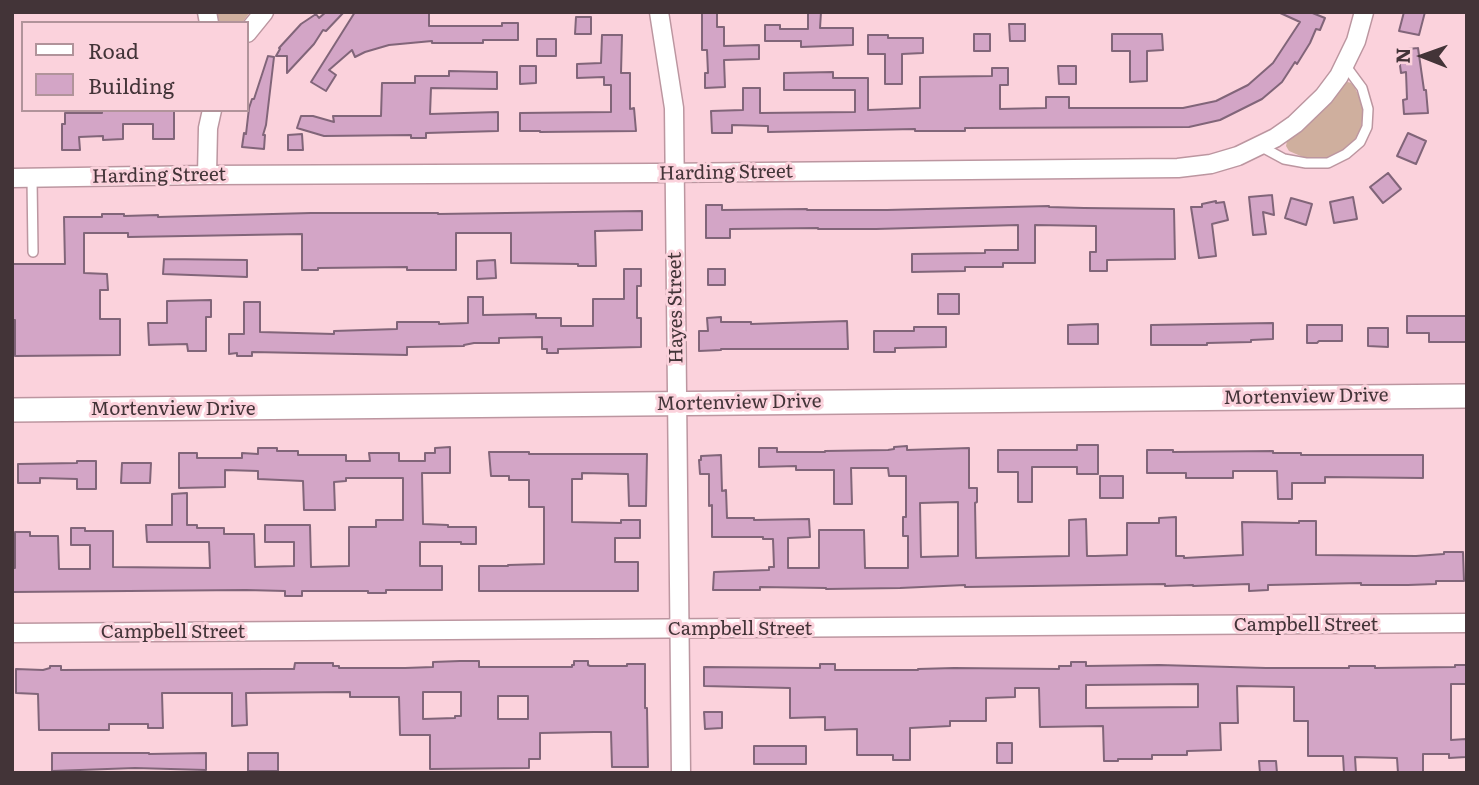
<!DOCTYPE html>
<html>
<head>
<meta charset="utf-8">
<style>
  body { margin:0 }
  #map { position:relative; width:1479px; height:785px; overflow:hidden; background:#fbd2dc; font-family:Literata,serif }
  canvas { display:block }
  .frame { position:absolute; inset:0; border:14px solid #433438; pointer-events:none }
  .legend { position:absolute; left:21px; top:21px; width:228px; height:91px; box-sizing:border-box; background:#fbd2dc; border:2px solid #b1939a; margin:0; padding:9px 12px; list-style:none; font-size:21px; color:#433438 }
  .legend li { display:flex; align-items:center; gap:14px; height:35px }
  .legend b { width:35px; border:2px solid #b1939a }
  .north { position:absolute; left:1388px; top:21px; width:70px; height:70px; -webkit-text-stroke:5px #fbd2dc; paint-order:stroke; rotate:271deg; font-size:19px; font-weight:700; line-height:28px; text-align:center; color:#433438 }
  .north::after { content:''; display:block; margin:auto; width:24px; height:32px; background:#433438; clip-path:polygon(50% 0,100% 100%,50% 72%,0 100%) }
</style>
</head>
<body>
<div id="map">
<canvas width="1479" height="785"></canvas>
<div class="frame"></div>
<ul class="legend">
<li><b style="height:9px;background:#fff"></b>Road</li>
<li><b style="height:19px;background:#d3a5c6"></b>Building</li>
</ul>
<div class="north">N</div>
</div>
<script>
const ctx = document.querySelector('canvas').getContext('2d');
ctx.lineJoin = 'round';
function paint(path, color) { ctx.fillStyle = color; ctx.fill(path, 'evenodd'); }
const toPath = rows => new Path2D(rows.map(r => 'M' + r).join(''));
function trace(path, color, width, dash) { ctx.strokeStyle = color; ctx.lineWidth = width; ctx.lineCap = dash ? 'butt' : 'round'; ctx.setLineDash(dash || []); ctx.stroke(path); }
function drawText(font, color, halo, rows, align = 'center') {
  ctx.font = font + ' Literata,serif'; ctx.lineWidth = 6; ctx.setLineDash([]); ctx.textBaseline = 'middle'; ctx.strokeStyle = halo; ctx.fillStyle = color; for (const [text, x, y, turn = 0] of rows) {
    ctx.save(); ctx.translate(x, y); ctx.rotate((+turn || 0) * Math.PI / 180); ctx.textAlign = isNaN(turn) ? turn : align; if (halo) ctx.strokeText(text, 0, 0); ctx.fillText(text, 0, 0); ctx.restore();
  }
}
const green = toPath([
  [212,12,250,12,242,23,215,23],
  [1348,82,1351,83,1355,88,1361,101,1363,115,1360,132,1349,147,1332,157,1316,159,1303,157,1289,151,1286,146,1287,141,1308,124,1344,83]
]);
const building = toPath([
  [326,12,344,12,326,31,323,30,314,44,287,73,287,56,276,56,280,49,279,48,301,24,316,14,319,18,326,12],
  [355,12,429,12,429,26,502,26,502,23,518,23,518,40,483,40,483,43,432,43,432,41,389,45,365,52,355,57,352,50,329,70,336,75,326,91,311,82,355,12],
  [702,12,717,12,717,27,724,27,724,46,759,45,759,59,724,60,725,87,705,88,705,73,708,73,707,50,702,50,702,12],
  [808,12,821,12,820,28,853,28,853,45,801,47,801,41,765,41,765,25,780,25,780,29,808,29,808,12],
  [1278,12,1310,12,1325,18,1320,30,1316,29,1310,43,1297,64,1295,62,1282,82,1262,99,1220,120,1189,127,965,128,965,131,915,131,915,129,768,132,768,126,732,125,732,133,712,133,711,111,743,110,743,88,760,88,760,113,855,112,855,90,784,90,784,73,833,72,833,78,868,78,868,110,920,108,920,77,992,76,992,68,1008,68,1008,85,1000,85,1000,109,1046,108,1046,97,1069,97,1069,108,1183,108,1216,101,1248,85,1273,63,1300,22,1278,12],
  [1404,12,1425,12,1419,35,1399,31,1404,12],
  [576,17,591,17,591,34,575,34,576,17],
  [1009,24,1025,24,1025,41,1010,41,1009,24],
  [974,34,990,34,990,51,974,51,974,34],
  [1112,34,1162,34,1163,50,1147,51,1147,81,1130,82,1130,51,1112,51,1112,34],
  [602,35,622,35,621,73,630,73,630,109,634,108,636,131,540,132,540,131,520,131,520,113,611,112,611,85,604,85,604,77,577,78,577,64,601,63,602,35],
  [868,35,888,35,888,38,923,38,923,53,902,54,902,84,885,84,885,54,868,54,868,35],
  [537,39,556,39,556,56,537,56,537,39],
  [1418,48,1424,90,1426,90,1428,113,1404,114,1403,100,1407,99,1406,72,1401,73,1398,50,1418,48],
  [268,56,274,57,266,125,263,135,265,135,264,149,242,147,244,133,246,134,249,108,252,99,254,99,268,56],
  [520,66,536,66,536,83,520,84,520,66],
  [1058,66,1076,66,1076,84,1059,84,1058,66],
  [449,71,497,72,497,89,431,88,430,114,498,112,498,131,426,133,426,138,411,138,411,135,324,136,297,128,301,116,313,116,334,122,333,116,381,116,382,83,415,83,415,76,449,76,449,71],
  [102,110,174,110,174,139,153,139,153,124,123,124,123,139,103,140,103,136,79,137,80,150,62,150,62,124,65,124,65,113,102,113,102,110],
  [1408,133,1426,141,1416,164,1397,156,1408,133],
  [302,134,303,150,288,150,288,135,302,134],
  [1388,173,1401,189,1383,203,1370,187,1388,173],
  [1272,195,1274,215,1263,212,1266,234,1253,235,1249,197,1272,195],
  [1353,197,1357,219,1334,223,1330,202,1353,197],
  [1291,198,1312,204,1306,225,1285,218,1291,198],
  [1216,201,1216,203,1224,202,1228,220,1212,224,1216,256,1199,258,1191,207,1202,207,1202,204,1216,201],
  [706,205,722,205,722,210,807,209,807,210,887,210,1049,206,1049,207,1084,208,1174,209,1175,259,1107,260,1107,271,1090,271,1090,252,1096,252,1096,226,1035,225,1035,263,1003,263,1003,267,965,267,965,271,912,272,912,254,985,253,985,250,1018,250,1018,225,876,229,818,229,818,228,730,229,730,238,706,238,706,205],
  [642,211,642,230,595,231,596,266,578,266,578,264,511,263,511,233,456,233,456,270,407,270,407,267,318,268,318,270,302,270,302,234,128,237,128,233,84,233,84,273,107,274,108,290,100,290,100,319,120,319,120,355,15,356,15,320,12,320,12,264,65,264,64,217,102,217,102,214,124,214,124,216,158,215,158,217,311,213,438,213,438,214,642,211],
  [164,259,247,260,247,277,163,274,164,259],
  [495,260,496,278,477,279,477,261,495,260],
  [624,269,641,269,641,286,637,286,637,318,641,318,641,347,558,349,558,353,547,353,547,349,542,349,542,337,499,338,499,343,474,343,464,345,464,346,407,347,407,355,252,352,252,356,237,356,237,353,229,354,229,334,244,334,244,302,260,302,260,332,334,334,334,331,397,329,397,322,439,322,439,324,468,323,468,297,483,297,483,315,536,314,536,318,561,318,561,326,593,326,593,299,624,299,624,269],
  [708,269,725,269,725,285,708,285,708,269],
  [938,294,959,294,959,314,938,314,938,294],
  [211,300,211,317,206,317,206,351,188,351,187,344,149,345,148,323,167,323,167,301,211,300],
  [1407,316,1467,316,1467,342,1429,342,1429,333,1407,333,1407,316],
  [721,317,721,322,751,322,751,324,847,321,848,349,721,349,721,350,699,351,699,331,708,331,707,318,721,317],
  [1273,323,1273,339,1251,340,1251,342,1207,343,1207,345,1151,345,1151,325,1273,323],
  [1098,324,1098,344,1068,344,1068,325,1098,324],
  [1307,325,1342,325,1342,341,1319,341,1317,343,1307,343,1307,325],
  [914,327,946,327,946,347,895,348,895,352,874,352,874,331,914,331,914,327],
  [1368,328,1388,328,1388,347,1368,346,1368,328],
  [1077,445,1098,445,1098,474,1077,474,1077,467,1032,467,1032,502,1018,502,1018,472,998,472,998,450,1077,450,1077,445],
  [907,446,907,450,969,448,969,488,977,488,977,502,975,503,976,558,1069,556,1069,520,1086,519,1087,556,1095,556,1127,555,1127,523,1159,523,1159,518,1176,517,1176,556,1184,556,1184,558,1243,555,1242,522,1299,523,1299,521,1316,521,1316,555,1416,556,1444,554,1444,552,1463,552,1464,581,1436,581,1436,584,1408,585,1361,585,1361,583,1268,585,1268,590,1249,591,1249,584,1193,586,1193,585,1165,586,1165,584,965,587,965,585,900,588,826,589,826,588,760,587,760,590,713,590,714,572,769,570,769,567,774,567,773,539,763,539,763,537,712,537,712,505,709,506,709,474,700,474,699,460,701,460,701,456,721,455,722,491,726,490,727,518,754,518,754,520,809,519,810,537,788,538,788,568,819,568,819,530,864,530,865,568,908,568,908,536,903,536,903,517,906,517,906,476,889,476,888,468,851,468,852,504,834,504,834,470,796,470,796,466,759,467,759,448,777,448,777,452,825,452,825,451,888,450,894,449,894,447,907,446],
  [958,502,958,556,921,557,920,503,958,502],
  [450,447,450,473,422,473,423,524,448,525,448,527,476,527,476,544,461,544,461,542,420,542,420,566,442,566,442,590,386,590,386,593,368,593,368,591,302,591,302,596,285,596,285,591,246,590,12,592,12,568,15,568,15,532,30,532,30,536,58,536,59,569,90,569,90,545,71,545,71,528,85,528,85,531,113,531,113,567,210,568,209,542,147,542,146,525,172,525,172,494,187,493,187,525,197,525,197,528,224,528,224,534,254,534,255,567,294,566,294,542,265,542,265,525,310,525,311,567,349,566,349,527,376,527,376,520,403,520,403,478,346,478,346,481,334,482,335,510,304,510,303,481,258,479,258,471,225,470,225,487,179,488,179,453,197,453,197,458,242,458,242,453,258,454,258,448,277,448,277,451,298,451,298,455,346,455,346,461,370,461,369,453,399,453,399,461,425,461,425,453,435,453,435,448,450,447],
  [1147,450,1173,450,1173,452,1273,451,1273,453,1301,453,1301,455,1423,455,1423,478,1325,477,1325,483,1292,483,1292,499,1278,499,1277,471,1233,471,1233,478,1186,478,1186,473,1147,473,1147,450],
  [489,452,529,452,529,454,647,454,646,506,629,506,628,474,582,473,582,479,572,479,572,522,621,523,621,520,640,520,640,538,615,538,615,562,638,562,638,591,479,591,479,566,508,566,508,565,544,564,544,507,529,507,529,480,509,480,509,476,491,476,489,452],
  [77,461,96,461,96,489,77,489,77,479,40,478,40,483,18,483,18,464,77,463,77,461],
  [122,463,151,463,150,483,121,483,122,463],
  [1100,476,1123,476,1123,498,1100,498,1100,476],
  [460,661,479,661,479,667,572,667,572,665,574,665,574,661,588,661,588,665,590,666,627,666,627,664,645,664,645,708,647,708,648,767,612,767,611,732,594,732,540,733,540,759,529,759,529,768,430,769,430,735,400,735,399,697,350,697,350,692,246,693,247,725,232,726,232,693,162,693,163,728,148,728,148,724,109,724,109,730,39,730,38,694,16,693,16,669,43,670,50,668,50,666,61,666,61,670,267,669,294,669,295,663,333,663,333,666,339,666,339,668,405,668,433,667,433,662,460,661],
  [423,692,461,692,461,716,455,716,455,718,423,719,423,692],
  [498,696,528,696,528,719,498,719,498,696],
  [1071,662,1086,662,1086,666,1159,665,1266,668,1349,668,1349,666,1375,666,1375,668,1455,667,1455,665,1467,665,1467,684,1451,684,1451,740,1466,739,1466,757,1449,758,1449,754,1423,754,1423,773,1398,773,1397,758,1355,757,1356,773,1344,773,1343,756,1308,756,1308,721,1294,721,1294,687,1237,686,1238,723,1220,723,1221,750,1187,751,1187,755,1152,755,1152,759,1118,759,1118,761,1104,761,1103,726,1040,727,1039,688,1015,688,1015,697,986,698,986,721,950,721,950,726,910,728,910,760,893,760,893,755,857,755,857,729,825,730,825,717,790,718,790,688,704,686,704,667,820,668,820,664,835,664,835,670,918,670,918,669,954,668,1059,669,1059,666,1071,666,1071,662],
  [1198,684,1198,707,1086,708,1086,685,1198,684],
  [704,712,722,712,722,728,705,729,704,712],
  [997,743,1012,743,1012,763,997,763,997,743],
  [754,746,806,746,806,764,754,764,754,746],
  [52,753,149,753,149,754,206,753,206,770,135,768,52,771,52,753],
  [248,753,278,753,278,771,248,771,248,753],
  [1259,761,1276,761,1277,773,1260,773,1259,761]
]);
const service = toPath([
  [1260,146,1284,159,1306,163,1328,163,1346,154,1360,142,1367,127,1368,109,1362,88,1345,65],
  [32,178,33,252]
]);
const minor = toPath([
  [207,12,209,23],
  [659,12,674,108,681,773],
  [247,33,264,12],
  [207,175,208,128,212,110],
  [12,178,207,175,656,173,1178,168,1211,164,1238,156,1275,138,1295,124,1324,96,1339,76,1356,41,1364,12],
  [12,633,1467,623]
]);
const tertiary = toPath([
  [12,410,1467,396]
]);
const streetNames = [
  ["Harding Street",726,173,-1],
  ["Harding Street",159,176,-1],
  ["Hayes Street",676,308,-91],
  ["Mortenview Drive",1306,397,-1],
  ["Mortenview Drive",739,403,-1],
  ["Mortenview Drive",173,409],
  ["Campbell Street",1306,625],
  ["Campbell Street",740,629],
  ["Campbell Street",173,632]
];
paint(green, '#cfaf9e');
paint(building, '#d3a5c6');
trace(building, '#816579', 2);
trace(service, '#bc96a0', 12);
trace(minor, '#bc96a0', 21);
trace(tertiary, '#bc96a0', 26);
trace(service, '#fff', 9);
trace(minor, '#fff', 18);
trace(tertiary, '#fff', 23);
drawText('19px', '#433438', '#fbd2dc', streetNames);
</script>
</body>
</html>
